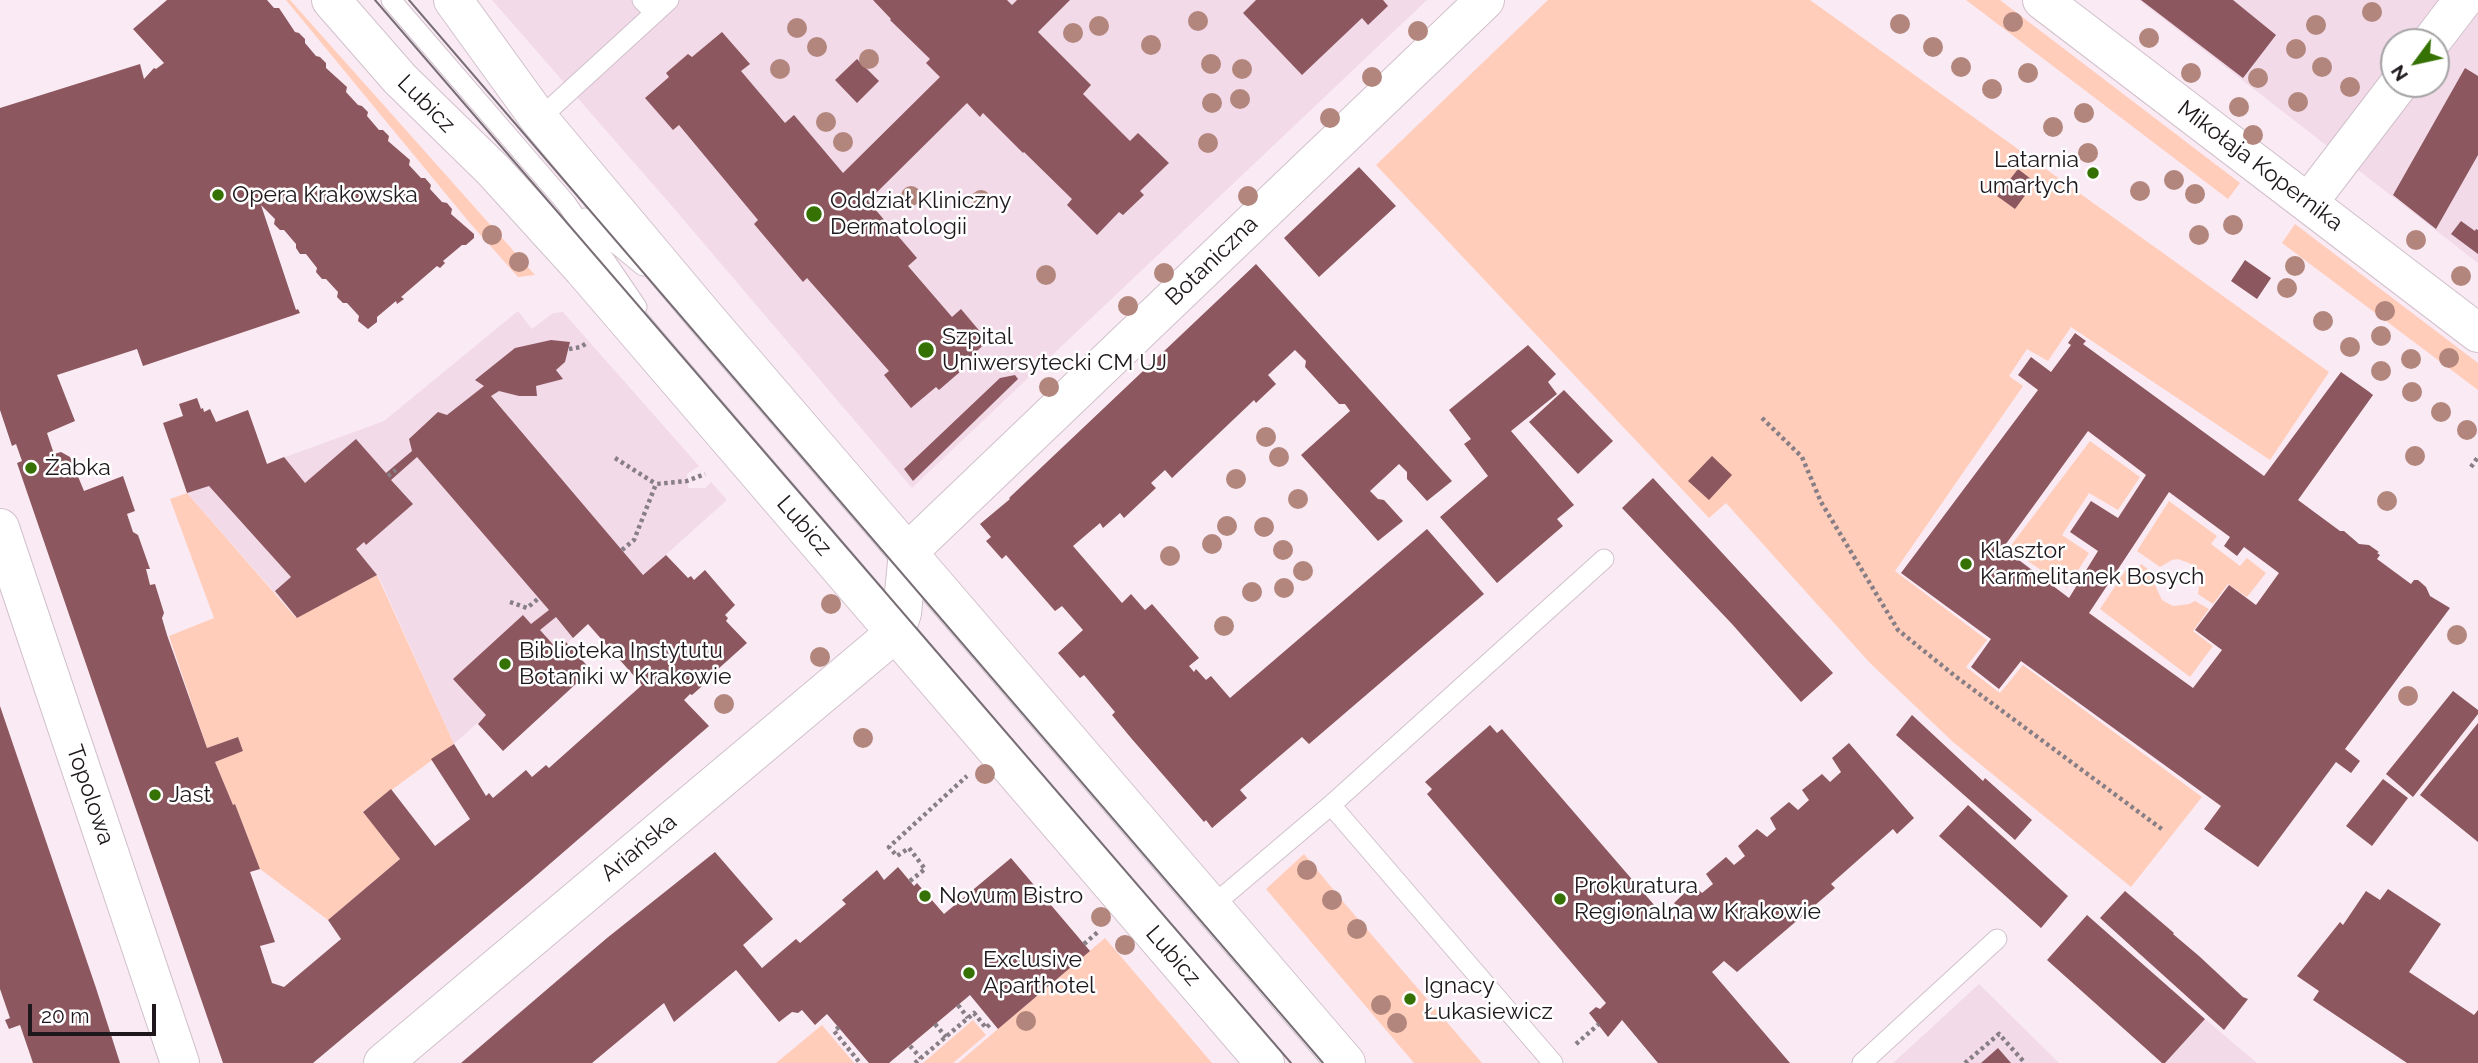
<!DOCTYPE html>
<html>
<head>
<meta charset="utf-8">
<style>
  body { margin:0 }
  #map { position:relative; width:2478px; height:1063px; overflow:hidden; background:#faeaf4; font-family:Raleway,sans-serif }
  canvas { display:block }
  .north { position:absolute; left:2380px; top:28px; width:70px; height:70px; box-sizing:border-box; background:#fff; border:2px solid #a5a3a4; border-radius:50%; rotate:237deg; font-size:19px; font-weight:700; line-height:28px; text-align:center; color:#1e181c }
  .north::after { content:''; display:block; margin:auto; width:24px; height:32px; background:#357103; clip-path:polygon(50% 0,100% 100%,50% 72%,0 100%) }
  .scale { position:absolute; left:28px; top:1004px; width:128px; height:32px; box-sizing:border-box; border:4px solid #1e181c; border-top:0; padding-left:9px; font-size:21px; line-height:24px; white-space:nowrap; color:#1e181c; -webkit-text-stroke:5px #fff; paint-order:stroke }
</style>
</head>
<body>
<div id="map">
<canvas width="2478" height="1063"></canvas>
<div class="north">N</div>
<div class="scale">20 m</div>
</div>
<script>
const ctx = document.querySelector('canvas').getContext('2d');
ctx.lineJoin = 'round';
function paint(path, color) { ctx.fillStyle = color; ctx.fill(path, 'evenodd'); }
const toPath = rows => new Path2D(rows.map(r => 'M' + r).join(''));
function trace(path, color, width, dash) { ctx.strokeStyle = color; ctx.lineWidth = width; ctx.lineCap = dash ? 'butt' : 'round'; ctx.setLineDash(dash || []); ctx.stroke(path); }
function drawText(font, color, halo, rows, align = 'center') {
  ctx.font = font + ' Raleway,sans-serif'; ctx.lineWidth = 5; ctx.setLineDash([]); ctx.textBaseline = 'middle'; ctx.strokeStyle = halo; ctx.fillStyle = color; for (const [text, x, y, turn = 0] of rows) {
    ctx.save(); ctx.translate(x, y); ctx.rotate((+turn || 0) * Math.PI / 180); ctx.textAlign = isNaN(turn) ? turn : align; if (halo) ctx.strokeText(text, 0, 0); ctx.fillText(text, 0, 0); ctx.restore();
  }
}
const built = toPath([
  [492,0,1427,0,912,488,671,205],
  [2139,0,2478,0,2478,263,2157,14],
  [2394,42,2436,42,2436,84,2394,84],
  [518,311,532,329,553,313,563,312,699,466,687,474,688,488,705,488,711,482,727,500,454,744,378,575,297,618,187,493,384,421],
  [1979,984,2059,1063,1893,1063],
  [2205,1019,2257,1063,2165,1063]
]);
const green = toPath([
  [286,0,290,0,535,275,518,277,469,222],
  [1548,0,1810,0,2329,372,2270,460,2071,327,2048,361,2027,349,2009,376,2023,386,1895,571,1987,640,1966,667,2000,693,2023,665,2202,797,2131,887,1953,742,1870,663,1726,503,1709,518,1376,165],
  [1966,0,2000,0,2240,183,2228,199],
  [2295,224,2478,363,2478,390,2282,243],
  [2090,441,2140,477,2118,510,2089,493,2062,535,2089,553,2067,588,2009,548],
  [187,493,296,618,377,575,454,744,363,811,400,859,328,920,260,869,235,804,233,805,215,762,243,751,238,737,207,748,169,636,214,618,170,499],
  [2169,501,2217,536,2211,544,2240,566,2247,558,2266,573,2247,597,2228,584,2213,604,2198,594,2200,579,2194,565,2178,559,2172,560,2160,567,2137,551],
  [2141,564,2156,575,2155,585,2162,600,2173,606,2189,604,2195,601,2209,609,2193,631,2213,646,2190,677,2100,609,2129,565,2136,571],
  [1304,854,1346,905,1482,1063,1414,1063,1266,889],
  [1105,938,1212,1063,958,1063],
  [973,1020,986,1035,953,1063,923,1063],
  [822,1025,854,1063,776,1063]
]);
const building = toPath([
  [167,0,267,0,274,8,279,8,295,32,299,33,305,39,305,43,316,56,320,57,326,63,326,68,347,87,346,92,358,105,362,106,368,112,367,116,379,130,383,130,389,136,388,141,410,160,409,165,421,178,425,178,431,185,430,189,442,202,447,203,452,209,451,214,474,234,474,238,466,245,462,245,443,261,445,263,440,268,437,266,401,297,404,299,397,304,396,301,377,317,377,322,368,329,358,321,359,316,347,303,343,303,337,297,338,292,326,279,322,279,316,272,317,268,306,254,300,254,296,248,296,244,284,230,280,230,274,224,275,219,261,205,296,310,298,309,300,313,143,366,137,349,57,375,75,421,47,433,54,454,61,452,70,457,84,491,123,476,135,511,127,514,133,532,138,535,150,569,146,569,150,585,155,584,164,613,162,618,167,635,207,748,238,737,243,751,215,762,233,805,235,804,260,869,250,872,275,942,260,946,272,983,284,987,341,939,328,920,400,859,363,812,391,789,435,846,470,819,431,759,454,744,486,796,489,793,493,798,526,770,532,777,546,765,549,768,642,685,588,624,573,638,556,617,540,630,558,650,566,642,591,670,503,751,478,724,486,715,453,679,523,615,531,624,549,610,417,457,391,480,413,504,366,545,364,542,356,549,377,575,297,618,275,591,291,577,209,486,187,493,163,423,183,416,179,404,197,398,201,409,203,408,204,412,210,409,216,422,248,410,267,464,284,457,305,483,356,439,386,473,412,451,409,439,438,412,447,415,484,386,475,380,515,348,551,340,570,342,565,362,556,370,563,379,536,386,537,396,519,396,499,391,491,396,643,575,666,555,688,578,691,576,694,580,705,570,735,605,725,615,728,618,726,621,747,643,717,670,718,672,692,695,690,694,684,700,709,726,529,882,313,1063,223,1063,17,463,22,461,16,444,12,446,0,410,0,108,140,64,144,79,154,68,156,69,164,63,133,29],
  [873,0,1007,0,1012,5,1017,0,1070,0,1038,32,1091,85,1083,94,1130,141,1138,133,1169,163,1140,191,1144,195,1123,215,1119,212,1097,235,1067,205,1072,199,1024,152,1023,153,983,113,980,117,967,103,868,201,917,258,908,266,952,317,961,309,988,341,958,368,961,371,939,390,936,387,911,408,884,375,889,371,807,278,803,282,754,224,758,220,679,125,673,130,645,98,669,77,666,73,688,54,692,57,722,32,750,64,741,71,785,123,794,115,843,173,940,77,926,63,930,59,890,20,891,19],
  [1256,0,1383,0,1388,6,1368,25,1362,18,1302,75,1243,13],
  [2141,0,2233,0,2276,35,2243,78],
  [857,59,879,81,857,103,835,80],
  [2465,68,2478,76,2478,155,2436,229,2393,195],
  [1359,167,1396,206,1319,277,1284,238],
  [2018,169,2035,182,2015,209,1997,196],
  [2461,221,2475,231,2476,229,2478,230,2478,254,2451,234],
  [2245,260,2271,278,2257,299,2231,281],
  [1256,264,1452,481,1427,501,1407,479,1407,472,1399,464,1370,491,1378,499,1384,500,1403,521,1378,541,1301,455,1350,411,1345,404,1339,404,1305,367,1306,361,1295,350,1268,375,1276,384,1256,403,1254,400,1172,478,1165,470,1151,483,1156,488,1124,518,1120,513,1103,528,1100,523,1073,546,1122,603,1131,594,1145,610,1152,604,1199,658,1189,666,1194,672,1196,669,1206,680,1211,676,1230,698,1427,529,1484,594,1309,744,1302,737,1240,790,1247,798,1212,828,1206,820,1204,822,1131,738,1112,715,1115,712,1084,675,1080,678,1058,653,1083,630,1062,606,1055,611,1006,555,1002,559,986,541,991,537,980,524,1010,499,1009,498],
  [2075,333,2086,341,2083,344,2264,476,2341,372,2368,391,2373,395,2298,500,2340,531,2344,531,2359,544,2369,545,2379,552,2377,553,2380,555,2377,559,2411,584,2414,580,2418,580,2426,587,2430,596,2450,608,2345,749,2360,761,2351,773,2336,762,2258,867,2204,829,2221,806,2021,661,1999,689,1971,667,1991,639,1901,573,2038,390,2018,375,2031,357,2051,372,2071,345,2068,343],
  [2088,431,2146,475,2118,518,2091,501,2070,532,2098,551,2069,598,2003,548],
  [2169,492,2230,537,2224,546,2237,556,2244,547,2279,573,2256,605,2229,585,2195,630,2222,650,2193,688,2089,613],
  [1528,345,1556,374,1548,382,1557,394,1511,431,1574,505,1557,519,1563,526,1497,583,1440,517,1488,476,1464,444,1471,439,1449,410],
  [1015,375,1018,379,913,481,904,469,1000,378],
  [1564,390,1613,441,1578,474,1529,422],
  [1712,456,1732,475,1709,500,1688,481],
  [1653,478,1833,673,1801,702,1732,624,1622,508],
  [2453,691,2478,710,2478,714,2413,797,2386,774],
  [0,706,96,988,120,1063,33,1063,20,1025,9,1029,5,1020,10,1018,0,989],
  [1912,715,1983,781,1985,778,2032,820,2015,840,1896,735],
  [2478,723,2478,842,2420,795],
  [1490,725,1497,733,1502,729,1668,921,1681,911,1674,903,1693,885,1702,893,1713,884,1706,874,1726,857,1734,865,1745,856,1738,846,1757,829,1767,837,1776,829,1770,818,1789,802,1798,810,1809,800,1802,790,1822,774,1830,782,1841,772,1832,758,1849,743,1914,818,1897,834,1893,829,1831,884,1835,888,1737,972,1724,961,1712,972,1790,1063,1658,1063,1622,1020,1608,1037,1589,1013,1596,1007,1600,1009,1606,1003,1427,794,1432,789,1425,782],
  [2383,779,2408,798,2372,846,2346,826],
  [1968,805,2068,896,2041,928,1939,836],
  [715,852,773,919,743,945,762,968,796,939,800,943,846,904,842,900,877,870,884,880,898,867,914,886,917,883,944,914,1011,858,1090,951,998,1029,970,995,889,1063,869,1063,827,1014,815,1025,802,1010,798,1013,792,1012,779,1022,736,970,674,1022,664,1003,592,1063,461,1063,607,938],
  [2388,889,2441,924,2409,972,2474,1015,2478,1010,2478,1063,2407,1063,2313,1000,2319,991,2297,976,2340,922,2343,925,2366,891,2380,900],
  [2125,891,2174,933,2173,934,2199,956,2243,997,2248,999,2224,1030,2100,918],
  [2087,915,2205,1019,2165,1063,2162,1063,2047,960],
  [1998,1048,2011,1063,1981,1063]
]);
const path = toPath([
  [569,349,581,347,588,342],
  [1762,418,1802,457,1821,502,1898,630,1955,676,2163,830],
  [615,458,656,484],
  [2471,467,2478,457],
  [388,476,396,470],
  [622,550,634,540,656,484,687,481,705,474],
  [510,602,527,608,539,598],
  [910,881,925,869,909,848,897,856,889,847,967,776],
  [1084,944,1099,931],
  [958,1005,968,1018],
  [935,1024,946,1037],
  [839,1027,834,1031,860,1063],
  [1576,1044,1599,1024],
  [910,1046,921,1058],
  [915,1063,974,1013,986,1028,992,1022],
  [1965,1063,1999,1034,2025,1063]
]);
const service = toPath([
  [391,0,566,203,637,307],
  [642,0,655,13],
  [539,119,669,0],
  [585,218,643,266],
  [1331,805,1553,1063],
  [1212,906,1331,805,1604,559],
  [1862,1063,1997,939]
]);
const minor = toPath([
  [2042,0,2478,333],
  [2431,42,2463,0],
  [2308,203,2399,84],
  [0,528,180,1063],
  [383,1063,895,633,902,613,908,552,1485,0]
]);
const tertiary = toPath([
  [331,0,400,79,493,170,583,269,1265,1063],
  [453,0,539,119,706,318,1346,1063]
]);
const tram = toPath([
  [375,0,1291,1063],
  [409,0,1323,1063]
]);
const trees = [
  [2372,12],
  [1198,21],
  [2013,22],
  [1900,24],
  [2316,25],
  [1099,26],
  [797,28],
  [1418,31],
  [1073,33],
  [2149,38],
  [1151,45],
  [817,47],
  [1933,47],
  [2296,49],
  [869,59],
  [1211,64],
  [1961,67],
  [2322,67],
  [780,69],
  [1242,69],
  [2028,73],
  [2191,73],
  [1372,77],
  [2258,78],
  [2350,87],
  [1992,89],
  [1240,99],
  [2298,102],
  [1212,103],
  [2239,107],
  [2084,113],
  [1330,118],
  [826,122],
  [2053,127],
  [2253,135],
  [843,142],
  [1208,143],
  [2088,153],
  [2174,180],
  [2140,191],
  [2195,194],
  [911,196],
  [1248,196],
  [981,200],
  [2233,225],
  [492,235],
  [2199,235],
  [2416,240],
  [519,262],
  [2295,266],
  [1164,273],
  [1046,275],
  [2461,276],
  [2287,288],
  [1128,306],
  [2385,311],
  [2323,321],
  [2381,336],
  [2350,347],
  [2449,358],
  [2411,359],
  [2381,371],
  [1049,387],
  [2412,392],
  [2441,412],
  [2467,430],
  [1266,437],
  [2415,456],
  [1279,457],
  [1236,479],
  [1298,499],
  [2387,501],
  [1227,526],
  [1264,527],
  [1212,544],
  [1283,550],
  [1170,556],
  [1303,571],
  [1284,588],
  [1252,592],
  [831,604],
  [1224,626],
  [2457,635],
  [820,657],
  [2408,696],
  [724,704],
  [863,738],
  [985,774],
  [1307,870],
  [1332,900],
  [1101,917],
  [1357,929],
  [1125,945],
  [1381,1005],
  [1026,1021],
  [1397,1023]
];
const markers = [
  [2093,173,7,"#357103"],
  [218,195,7,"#357103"],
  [814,214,9,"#357103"],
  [926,350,9,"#357103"],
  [31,468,7,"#357103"],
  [1966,564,7,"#357103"],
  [505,664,7,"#357103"],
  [155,795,7,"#357103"],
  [925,896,7,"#357103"],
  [1560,899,7,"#357103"],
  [969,973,7,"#357103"],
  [1410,999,7,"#357103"]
];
const streetNames = [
  ["Lubicz",426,104,45],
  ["Mikołaja Kopernika",2260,166,37],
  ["Botaniczna",1212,261,-44],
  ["Lubicz",804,526,49],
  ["Topolowa",90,795,71],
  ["Ariańska",639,848,-40],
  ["Lubicz",1173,956,49]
];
const poiNames = [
  ["Latarnia",2079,160,"right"],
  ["umarłych",2079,186,"right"],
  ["Opera Krakowska",232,195],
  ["Oddział Kliniczny",830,201],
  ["Dermatologii",830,227],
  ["Szpital",942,337],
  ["Uniwersytecki CM UJ",942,363],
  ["Żabka",45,468],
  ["Klasztor",1980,551],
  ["Karmelitanek Bosych",1980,577],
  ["Biblioteka Instytutu",519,651],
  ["Botaniki w Krakowie",519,677],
  ["Jast",169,795],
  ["Prokuratura",1574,886],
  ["Regionalna w Krakowie",1574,912],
  ["Novum Bistro",939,896],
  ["Exclusive",983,960],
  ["Aparthotel",983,986],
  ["Ignacy",1424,986],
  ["Łukasiewicz",1424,1012]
];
paint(built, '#f2dae9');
paint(green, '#ffcdba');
paint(building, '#8c575e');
trace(service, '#d1c1cb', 21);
trace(minor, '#d1c1cb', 40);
trace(tertiary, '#d1c1cb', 40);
trace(path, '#887e85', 4.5, [3.5, 3.5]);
trace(service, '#fff', 19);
trace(minor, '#fff', 38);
trace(tertiary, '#fff', 38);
trace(tram, '#786e75', 2);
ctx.fillStyle = '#b2867c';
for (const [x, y] of trees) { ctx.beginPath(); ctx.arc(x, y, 10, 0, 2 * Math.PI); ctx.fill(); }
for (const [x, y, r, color] of markers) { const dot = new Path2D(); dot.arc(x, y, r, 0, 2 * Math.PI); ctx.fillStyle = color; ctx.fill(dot); trace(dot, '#fff', 2.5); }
drawText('23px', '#1e181c', '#fff', streetNames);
drawText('23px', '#1e181c', '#fff', poiNames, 'left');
</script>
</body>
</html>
